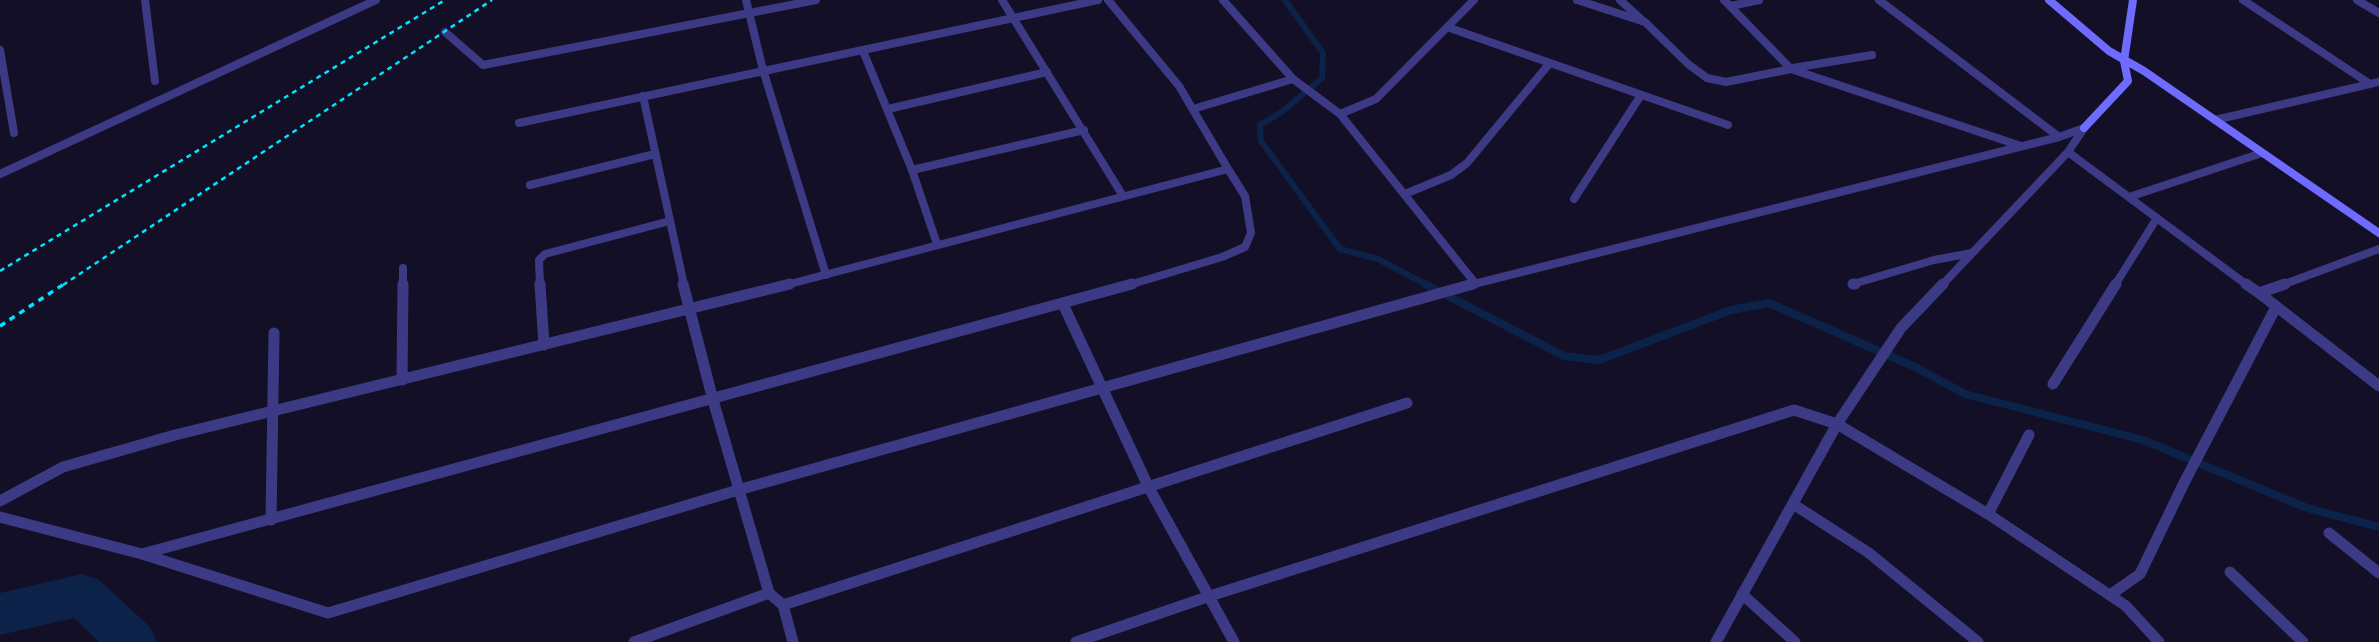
<!DOCTYPE html>
<html>
<head>
<meta charset="utf-8">
<style>
  body { margin:0 }
  canvas { display:block; background:#130f26 }
</style>
</head>
<body>
<canvas width="2379" height="642"></canvas>
<script>
const ctx = document.querySelector('canvas').getContext('2d');
ctx.lineJoin = 'round';
const toPath = rows => new Path2D(rows.map(r => 'M' + r).join(''));
function trace(path, color, width, dash) { ctx.strokeStyle = color; ctx.lineWidth = width; ctx.lineCap = dash ? 'butt' : 'round'; ctx.setLineDash(dash || []); ctx.stroke(path); }
function paint(path, color) { ctx.fillStyle = color; ctx.fill(path, 'evenodd'); }
const streamFar1 = toPath([
  [1285,0,1323,53,1322,78,1283,111,1260,125,1261,141,1340,249,1378,259,1427,285]
]);
const stream = toPath([
  [1425,284,1564,356,1599,360,1731,310,1769,303,1915,367,1965,394,2143,440,2307,508,2379,527]
]);
const river = toPath([
  [82,574,99,580,149,626,157,642,99,642,74,618,0,635,0,593,82,574]
]);
const streetFar1 = toPath([
  [145,0,155,81],
  [746,0,763,70,826,275],
  [1002,0,1123,196],
  [1108,0,1179,86,1228,169],
  [1223,0,1293,79,1340,114,1475,283],
  [1577,0,1645,22,1688,64,1707,78,1726,82,1791,69,1724,0],
  [1620,0,1642,20],
  [1879,0,2059,137],
  [2243,0,2370,84],
  [2357,0,2379,13],
  [1731,6,1759,0],
  [1447,27,1728,125],
  [445,32,483,65,816,0],
  [0,50,14,133],
  [863,51,912,170,937,244],
  [1793,68,1872,55],
  [1791,69,2021,146],
  [643,96,684,285],
  [888,109,1047,72],
  [1193,109,1293,79],
  [1340,114,1376,99,1474,0],
  [2215,120,2379,82],
  [519,123,1098,0],
  [2068,152,2247,285],
  [912,170,1084,130],
  [0,174,376,0],
  [530,185,655,154],
  [1405,194,1451,175,1467,163,1549,64],
  [2129,197,2262,153],
  [1574,199,1641,95],
  [1853,284,1934,260,1972,253],
  [403,285,403,268],
  [540,285,539,260,545,254,670,221],
  [786,285,1228,169,1245,196,1251,233,1245,247,1222,257,1129,285],
  [1470,285,2059,137,2084,128],
  [1942,285,2068,152,2084,128],
  [2115,285,2157,218],
  [2282,285,2379,249]
]);
const street = toPath([
  [540,284,544,345],
  [683,284,713,400,769,593,783,605,793,642],
  [1853,284,1855,284],
  [2246,284,2259,293,2285,284],
  [2259,293,2379,386],
  [1063,304,1149,488,1234,642],
  [402,380,403,284],
  [2053,384,2116,284],
  [0,501,63,467,175,435,790,284],
  [1793,504,1869,553,1978,642],
  [1988,514,2029,435],
  [0,517,142,554,328,613,738,490,1473,284],
  [271,520,274,333],
  [2329,533,2379,573],
  [142,554,1132,284],
  [2230,572,2303,642],
  [1742,594,1795,642],
  [2110,595,2140,574,2184,483,2276,307],
  [783,605,1407,403],
  [634,642,769,593],
  [1076,642,1210,596,1794,410,1837,424,1988,514,2126,606,2159,642],
  [1716,642,1837,424,1901,328,1943,284]
]);
const secondary = toPath([
  [2049,0,2109,51,2144,71,2379,233],
  [2084,128,2128,81,2124,61,2133,0]
]);
const railFar1 = toPath([
  [0,271,445,0],
  [63,285,492,0]
]);
const rail = toPath([
  [0,326,64,284]
]);
trace(streamFar1, '#0c2248', 6);
trace(stream, '#0c2248', 8);
paint(river, '#0c2248');
trace(streetFar1, '#3d3a85', 8);
trace(street, '#3d3a85', 11);
trace(secondary, '#6f6bff', 8);
trace(railFar1, '#00e5ff', 2.5, [5, 4.5]);
trace(rail, '#00e5ff', 3.5, [6, 5.5]);
</script>
</body>
</html>
